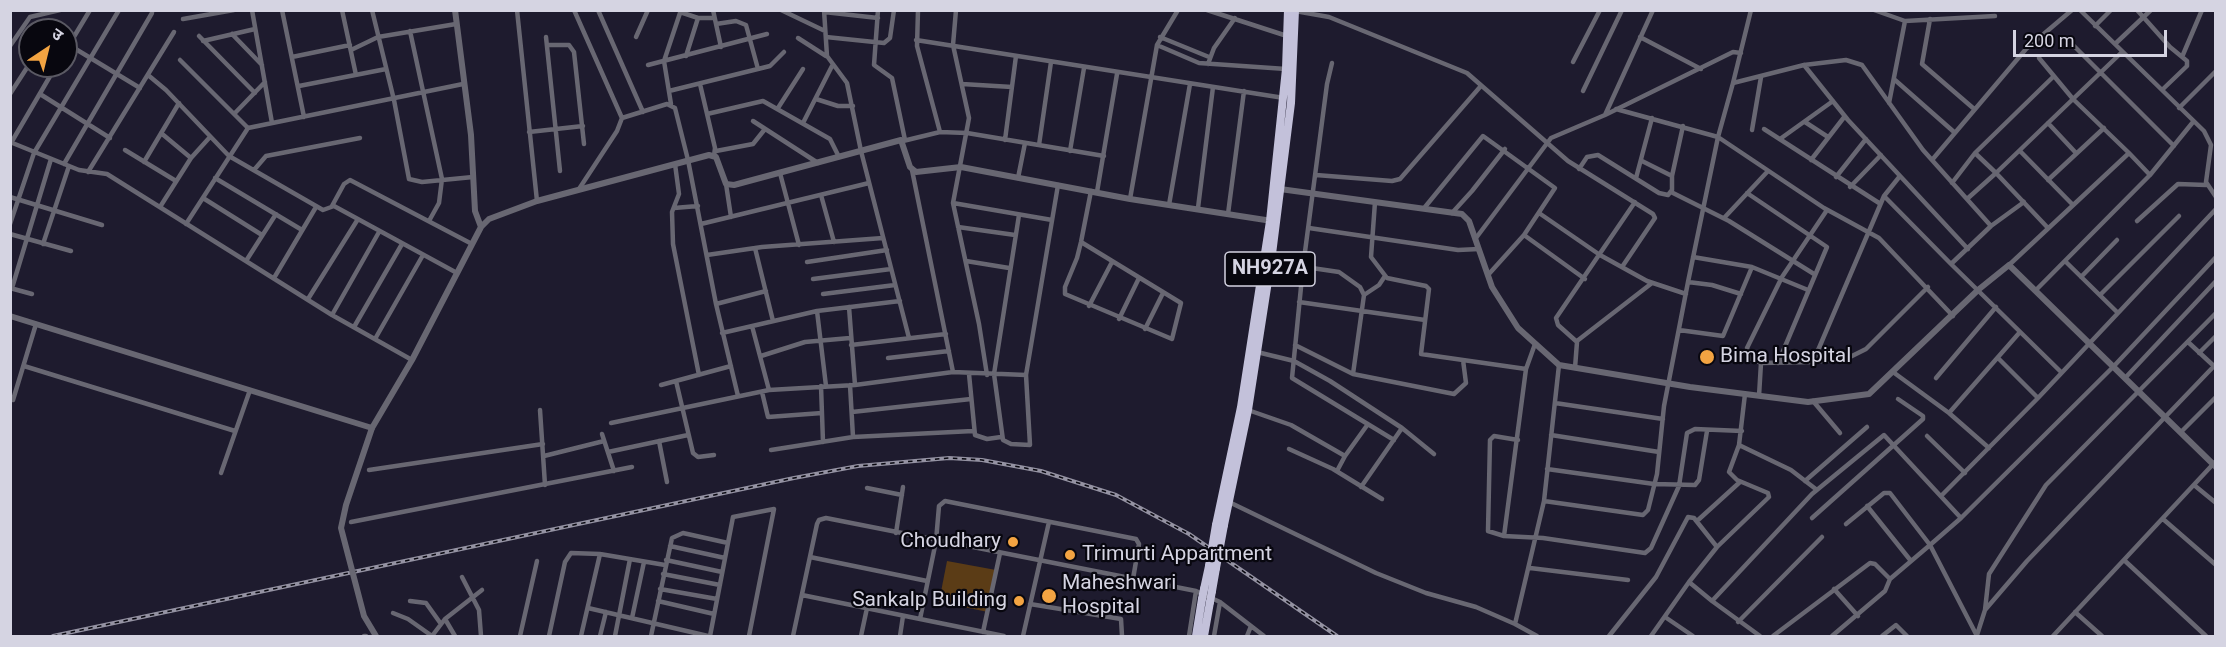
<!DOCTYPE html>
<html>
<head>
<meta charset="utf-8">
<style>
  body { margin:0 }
  #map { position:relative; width:2226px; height:647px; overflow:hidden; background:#1e1b2e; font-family:Roboto,"Noto Sans Devanagari",sans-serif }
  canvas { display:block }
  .frame { position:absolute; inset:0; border:12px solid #d5d4e2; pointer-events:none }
  .north { position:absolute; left:18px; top:18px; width:60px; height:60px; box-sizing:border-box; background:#08070f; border:2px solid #5a5963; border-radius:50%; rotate:35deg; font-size:16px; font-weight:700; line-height:24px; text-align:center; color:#d5d4e2 }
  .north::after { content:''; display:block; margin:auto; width:21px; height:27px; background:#f3a442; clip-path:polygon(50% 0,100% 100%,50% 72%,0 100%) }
  .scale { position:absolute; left:2013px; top:30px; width:154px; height:27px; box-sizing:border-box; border:3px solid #d5d4e2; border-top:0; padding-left:8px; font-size:18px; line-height:21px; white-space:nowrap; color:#d5d4e2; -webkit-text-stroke:4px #08070f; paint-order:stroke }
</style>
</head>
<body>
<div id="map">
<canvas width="2226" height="647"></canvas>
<div class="frame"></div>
<div class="north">उ</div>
<div class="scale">200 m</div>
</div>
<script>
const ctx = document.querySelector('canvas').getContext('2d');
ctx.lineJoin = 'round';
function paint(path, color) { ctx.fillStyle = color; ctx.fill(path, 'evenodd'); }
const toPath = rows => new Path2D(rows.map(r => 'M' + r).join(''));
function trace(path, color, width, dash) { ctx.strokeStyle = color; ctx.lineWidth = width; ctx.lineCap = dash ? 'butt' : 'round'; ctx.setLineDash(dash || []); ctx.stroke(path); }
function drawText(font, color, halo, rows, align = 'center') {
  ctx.font = font + ' Roboto,sans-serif'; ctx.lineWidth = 4.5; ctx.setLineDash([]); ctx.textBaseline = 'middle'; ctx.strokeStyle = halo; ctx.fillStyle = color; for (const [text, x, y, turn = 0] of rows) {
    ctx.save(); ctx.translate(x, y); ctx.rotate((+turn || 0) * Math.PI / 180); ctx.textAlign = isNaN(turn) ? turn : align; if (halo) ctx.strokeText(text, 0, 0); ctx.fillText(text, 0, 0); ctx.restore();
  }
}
const green = toPath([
  [947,561,996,570,988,612,939,602]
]);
const minor = toPath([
  [252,10,272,123],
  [282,10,304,117],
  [342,10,356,75],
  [372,10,394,100,409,179,422,182,473,177],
  [517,10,537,201],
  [574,10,622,118,617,131,579,189],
  [598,10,643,112],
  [713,10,721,47],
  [781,10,825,31],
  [824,10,827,56,847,83,861,151,909,338],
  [878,10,874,65,892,78,905,140],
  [918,10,917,46,940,132],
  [956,10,953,45,969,118,953,203,979,324,987,375],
  [1207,10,1287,36],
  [1751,10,1733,83,1804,65,1846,60,1862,65,1923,150,1991,226,1951,264,2061,372],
  [1874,10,1905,21,1889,103],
  [2080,10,2204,131,2211,145,2206,182,2216,197],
  [2137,10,2170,47,2187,61,2187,66,2162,90],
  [1295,11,1329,17,1467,73,1568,161,1653,214,1655,218,1622,267],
  [680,12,698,18,714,18],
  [824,12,878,18],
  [183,19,234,10],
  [1930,19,1922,64,1973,108],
  [1905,21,1995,16],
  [716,24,736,21,746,25,758,69],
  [2095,26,2111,10],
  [410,31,442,179,439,203,429,221],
  [232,34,262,65],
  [199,36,255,93],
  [546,37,560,171],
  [636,37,648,10],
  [826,37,884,43,890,38,894,10],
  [1160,37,1209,57],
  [1640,37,1701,69],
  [798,38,826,56],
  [916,40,1284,98],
  [203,41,255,29],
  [2072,44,2174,146],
  [2115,44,2151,10],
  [69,45,140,88],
  [547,45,569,45,574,52,584,144],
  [1157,45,1199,63,1286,69],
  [10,46,30,17,60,10],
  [66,50,90,10],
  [351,50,378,37,456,24],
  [2122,52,2073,99,2129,153],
  [686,56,698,18],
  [292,57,350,45],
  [2182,57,2202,10],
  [2039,58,2073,99,1996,173,2048,228],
  [180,60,248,128],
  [1573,62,1600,10],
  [1332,63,1327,84,1303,267,1292,378,1394,440],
  [1208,64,1214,48,1235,18],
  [648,65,767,34],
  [1804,65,1848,120,1968,249],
  [148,75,166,90,229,156,323,210,334,206,457,273],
  [1895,80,1954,132],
  [700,84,715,148,714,156],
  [962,84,1012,87],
  [299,86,386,69],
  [669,91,770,66,784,52],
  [1583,91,1622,10],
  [10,94,30,63],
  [40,94,110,138],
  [816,99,838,106,853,106],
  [671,104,664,61,681,10],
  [778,108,803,69],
  [2179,108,2216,71],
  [1616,109,1718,137,1824,208,1879,238,1953,316],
  [234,114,265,82],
  [707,114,763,101,830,139,839,157],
  [1605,115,1733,52,1741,53],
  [622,118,667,104,675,108,688,160,716,304,738,396],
  [753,121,818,163],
  [1805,122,1828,137],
  [803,123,832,66],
  [2048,123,2076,153],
  [1764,129,1879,203],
  [1752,130,1761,77],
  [529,132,583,126],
  [161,133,191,158],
  [1780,139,1833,101],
  [1005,140,1016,56],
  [903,141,940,132,967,133,1104,156],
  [10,142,79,170,107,174,332,315,412,360],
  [11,143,56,66],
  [1039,145,1051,62],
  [125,150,176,181],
  [716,151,753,144,765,129],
  [1070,151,1084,68],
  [2020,151,2073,205],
  [1811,160,1845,116],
  [1932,160,2026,49,2072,10],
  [1642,161,1672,176],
  [144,162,179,103],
  [64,164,152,13],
  [675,164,679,194,672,212,673,244,699,375],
  [1579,169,1587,157,1598,155,1659,193,1668,195,1672,190,1672,176,1683,126],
  [254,170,266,156,360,138],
  [912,170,953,372],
  [88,172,174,32],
  [780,173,799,245],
  [1316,175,1392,181,1400,179,1480,87],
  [1900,176,1884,196,1951,264],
  [1836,177,1866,139],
  [215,178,302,230],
  [1018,178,1025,143],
  [1636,178,1652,118],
  [2048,180,2104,128],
  [1952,183,1975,153,2054,76],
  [726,184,731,217],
  [1850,187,1881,155],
  [1097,192,1117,74],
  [1671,192,1729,221,1814,274],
  [1747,193,1827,247,1778,363],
  [821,195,834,242],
  [10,197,102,225],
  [203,198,262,235],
  [1130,199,1157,45,1178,10],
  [1967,199,1996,173,1975,153],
  [1375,202,1371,257,1387,278,1426,286,1429,289,1421,354,1526,369],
  [953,203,1052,220],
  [1169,205,1190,84],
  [332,206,344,184,350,180,472,244],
  [160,207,191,158,210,137],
  [1425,207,1483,136,1555,188,1524,235,1488,275],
  [674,208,698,206],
  [1198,208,1213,87],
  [1827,210,1782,277,1747,348,1749,358,1761,363,1813,362,1848,358,1866,349,1928,287],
  [1452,213,1472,191,1505,149],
  [1539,213,1600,255,1647,281,1686,294],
  [1228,214,1244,91],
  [1019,215,994,374,1003,440,1011,444,1030,445,1026,375,1058,185],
  [1724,218,1768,171],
  [2137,221,2178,184,2206,185],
  [10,224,34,153,119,10],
  [186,224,248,128,463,84],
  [701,224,869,183],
  [1991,226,2024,202],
  [958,227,1015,235],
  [1309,228,1458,250,1479,249],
  [10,234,71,251],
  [1524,235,1585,279],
  [1476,238,1551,138,1605,115,1653,10],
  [1081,242,1181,303,1172,339,1065,294,1065,287,1077,258,1081,242,1091,191],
  [43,244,69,166],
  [755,248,773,321],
  [707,255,762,247,883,238],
  [1693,257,1752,267,1808,290],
  [246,261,276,214],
  [966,261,1009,268],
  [807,262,887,250],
  [1271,262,1339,272,1360,287,1364,295,1353,374],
  [2066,262,2118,313],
  [2009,265,2129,153,2150,175,2193,122],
  [2081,277,2117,240],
  [274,278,316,207],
  [813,279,891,269],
  [1688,282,1712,285,1741,294],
  [10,288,32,294],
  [12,288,51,159],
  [2036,290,2150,175],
  [823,294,895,285],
  [1364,295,1379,285,1385,276],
  [2100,295,2179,216],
  [308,299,358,219],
  [1299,302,1425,320],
  [716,304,766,291],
  [1089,306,1112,262],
  [849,307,855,385],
  [817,311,826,386],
  [332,315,379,232],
  [1119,319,1139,278],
  [752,326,769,390],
  [354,327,402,244],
  [1145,329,1163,293],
  [1679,330,1723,336,1752,267],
  [722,333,817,311,900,301],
  [375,339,423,255],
  [1577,341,1652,283],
  [2188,342,2216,368],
  [851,345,946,334],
  [1295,345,1353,374,1454,394,1466,383,1463,360],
  [1257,352,1294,361,1330,381,1402,428,1434,454],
  [2199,353,2216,336],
  [761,356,805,342,850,338],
  [888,358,949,351],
  [1998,358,2038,398],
  [1813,362,1884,196],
  [24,366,235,431],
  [1575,368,1577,342,1558,325,1556,318,1635,202],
  [1893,372,1949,413,1989,448],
  [969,374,975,435,987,439,1001,437],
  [2126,377,2216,281],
  [1936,378,1996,307],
  [676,381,693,453,698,457,714,455],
  [661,385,731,366],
  [850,385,853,437],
  [821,386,823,442],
  [762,392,768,417,822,413],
  [1759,396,1761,363],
  [13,400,36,324],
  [1813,401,1840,433],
  [1555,403,1663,419],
  [540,410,545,485],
  [1248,410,1291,425,1345,456],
  [852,412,971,399],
  [1949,413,2020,332],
  [611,423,769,390,855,385,953,372,1026,375],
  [2181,432,2216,397],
  [602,434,614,471],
  [1551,435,1659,452],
  [1927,436,1965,473],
  [1518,440,1494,436,1490,440,1488,531,1504,536,1543,538,1645,553,1651,548,1679,486,1687,433,1695,429,1742,431],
  [659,441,667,482],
  [1739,445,1791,470,1817,490],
  [1289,449,1333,469,1382,499],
  [771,450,853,437,973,431],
  [608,452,688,435],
  [544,456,604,441],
  [1547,469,1654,484,1695,485,1699,480,1707,431],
  [369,470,543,444],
  [1337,471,1345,456,1368,424],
  [221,473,250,390],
  [1805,481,1867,427],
  [2194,485,2216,503],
  [1361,487,1402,428],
  [867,488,902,495],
  [1942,495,2038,398,2216,209],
  [1544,501,1643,515,1648,510,1657,474,1664,406,1688,282,1718,137,1733,83],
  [1229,502,1376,573,1426,593,1476,607,1515,624,1544,501,1559,365],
  [1867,506,1911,561],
  [1812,518,1923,419,1923,416,1898,399],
  [1961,518,2114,366,2216,257],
  [2163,519,2216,565],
  [1697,521,1740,482],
  [351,522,632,467],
  [1846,524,1884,493,1890,493,1930,545,1890,579],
  [896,533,903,487],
  [1504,536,1526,369,1535,344],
  [670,546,725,558],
  [810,557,927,581],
  [666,560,722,572],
  [2124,560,2206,636],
  [1530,568,1628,580],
  [663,574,720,585],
  [462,577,479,610,481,636],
  [1689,582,1717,547,1769,497,1768,493,1737,480,1729,472,1739,445,1745,394],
  [660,589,717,599],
  [1834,589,1858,616],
  [802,595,920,619],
  [410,601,426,603,441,624],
  [658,601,714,614],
  [1712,601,1760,636],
  [1030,604,1121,619,1122,636],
  [588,608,708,636],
  [1985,610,1989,574,2046,485,2216,313],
  [2075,612,2102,636],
  [393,613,408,619,432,636],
  [1665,617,1693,636],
  [632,618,644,562],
  [445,619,455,636],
  [1738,622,1822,537],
  [1515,624,1537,636],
  [983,632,1000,553],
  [1977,635,1985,610,2027,561,2216,364],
  [364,636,366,636],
  [432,636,445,619,482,590],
  [520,636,537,561],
  [549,636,565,562,571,553,600,554,665,565],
  [581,636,600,554],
  [600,636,606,612],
  [615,636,630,559],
  [651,636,672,538,683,533,728,543],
  [710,636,733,517,774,509,749,636],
  [793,636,817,524,819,520,826,518,1196,591,1220,602,1264,636],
  [861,636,867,608],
  [900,636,903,616],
  [1004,636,920,619,936,541,939,506,945,501,1136,539,1139,544,1133,579],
  [1023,636,1049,522],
  [1189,636,1196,591],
  [1214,636,1220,602],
  [1247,636,1251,626],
  [1609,636,1656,577,1688,517,1694,518,1717,547],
  [1651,636,1689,582,1712,601,1812,494,1884,435,1961,518,1930,545,1977,636],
  [1773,636,1870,563,1875,564,1890,579,1885,591,1832,636],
  [1882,636,1896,625,1907,636],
  [2053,636,2216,461]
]);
const tertiary = toPath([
  [455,10,471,135,475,211,481,227],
  [1280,189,1462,214,1469,221,1492,287,1518,328,1559,365,1690,387,1808,402,1869,394,1978,290,2009,265,2216,467],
  [10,316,372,428,412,360,481,227,489,219,537,201,709,155,716,157,726,184,734,185,901,140,910,167,916,172,961,167,1130,199,1272,221]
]);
const trunk = toPath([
  [1216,525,1241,407,1270,221,1286,69,1288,10],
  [1224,525,1248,410,1271,262,1291,103,1295,10],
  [1204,589,1209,566],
  [1212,591,1216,568],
  [1196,636,1202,599],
  [1204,636,1210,602]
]);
const rail = toPath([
  [53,636,794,478,858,466,949,458,982,460,1041,471,1116,495,1189,534,1337,636]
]);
const tertiaryBridge = toPath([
  [372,428,346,505,341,528,364,616,376,636]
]);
const trunkBridge = toPath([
  [1209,566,1216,525],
  [1216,568,1224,525],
  [1202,599,1204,589],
  [1210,602,1212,591]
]);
const markers = [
  [1707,357,8,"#f3a442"],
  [1013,542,6,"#f3a442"],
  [1070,555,6,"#f3a442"],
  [1049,596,8,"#f3a442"],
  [1019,601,6,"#f3a442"]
];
const shields = [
  [1270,269,90]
];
const shieldNames = [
  ["NH927A",1270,269]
];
const poiNames = [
  ["Bima Hospital",1720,357],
  ["Choudhary",1001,542,"right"],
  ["Trimurti Appartment",1082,555],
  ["Maheshwari",1062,584],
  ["Hospital",1062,608],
  ["Sankalp Building",1007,601,"right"]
];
paint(green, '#5b3c16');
trace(minor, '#686772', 4.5);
trace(tertiary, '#686772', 6);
trace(trunk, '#c3c1da', 8);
trace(rail, '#9492a2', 4);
trace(rail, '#08070f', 1.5, [4.5]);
trace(tertiaryBridge, '#686772', 6);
trace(trunkBridge, '#c3c1da', 8);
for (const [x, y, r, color] of markers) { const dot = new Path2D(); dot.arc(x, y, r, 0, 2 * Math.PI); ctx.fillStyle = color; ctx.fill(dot); trace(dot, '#08070f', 2); }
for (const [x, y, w] of shields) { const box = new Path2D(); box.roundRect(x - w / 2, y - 17, w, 34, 4.5); ctx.fillStyle = '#08070f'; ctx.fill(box); trace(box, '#d5d4e2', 1.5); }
drawText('bold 20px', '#d5d4e2', null, shieldNames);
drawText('21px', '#d5d4e2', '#08070f', poiNames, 'left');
</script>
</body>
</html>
